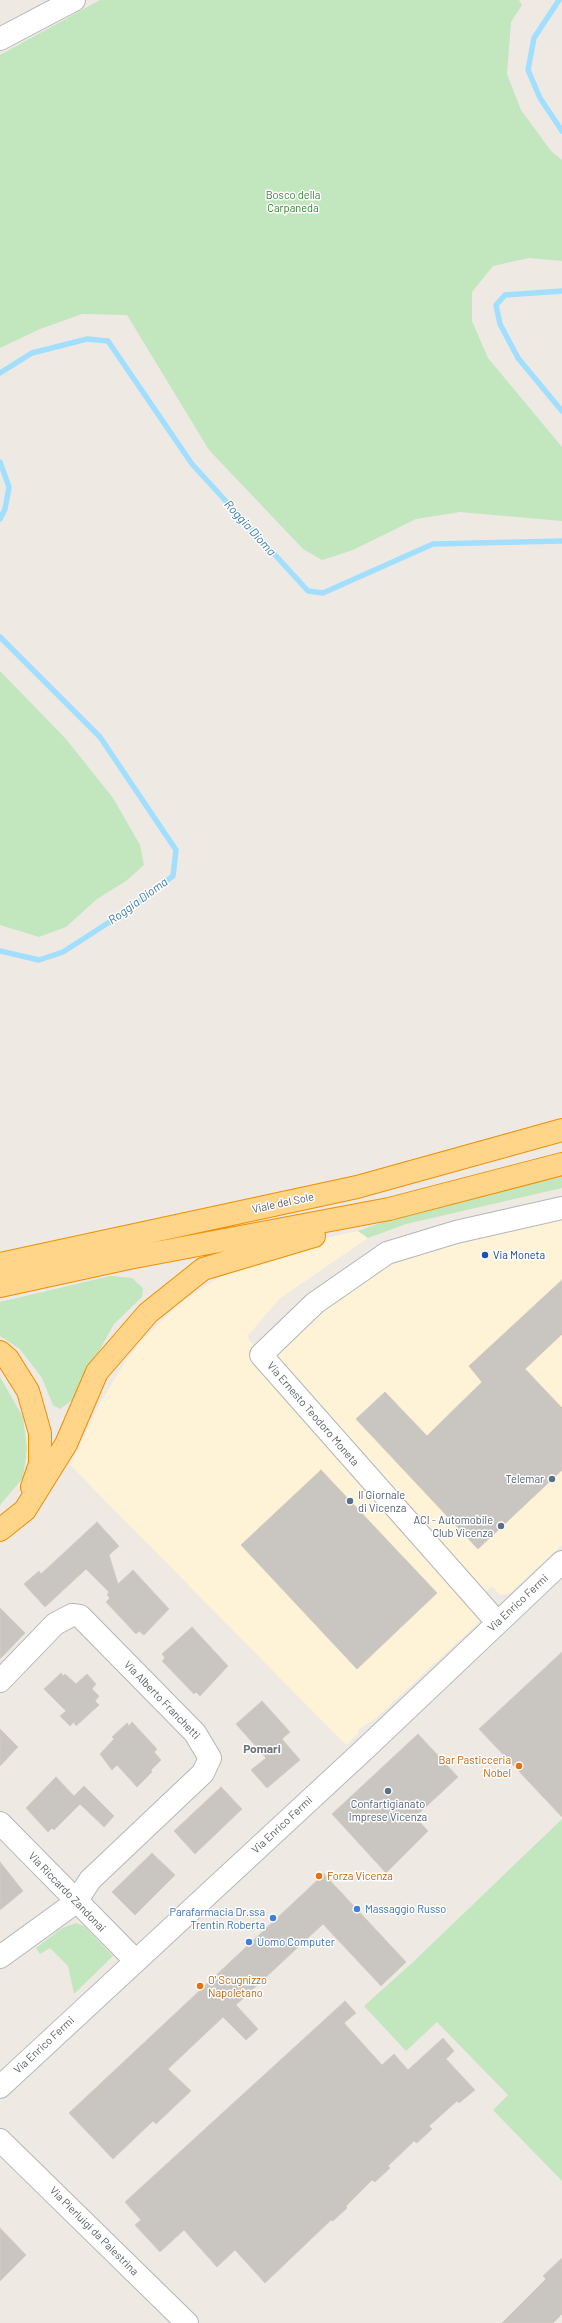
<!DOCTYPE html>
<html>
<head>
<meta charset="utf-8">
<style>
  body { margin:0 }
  canvas { display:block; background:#eeeae3 }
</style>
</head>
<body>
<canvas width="562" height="2323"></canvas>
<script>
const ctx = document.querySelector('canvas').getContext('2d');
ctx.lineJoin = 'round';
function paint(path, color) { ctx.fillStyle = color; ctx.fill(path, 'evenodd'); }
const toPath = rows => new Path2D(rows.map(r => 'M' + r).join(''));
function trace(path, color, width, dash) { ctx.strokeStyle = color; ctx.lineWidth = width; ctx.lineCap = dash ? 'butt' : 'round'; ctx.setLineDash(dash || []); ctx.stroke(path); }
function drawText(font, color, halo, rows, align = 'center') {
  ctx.font = font + ' Barlow,sans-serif'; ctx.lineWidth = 3; ctx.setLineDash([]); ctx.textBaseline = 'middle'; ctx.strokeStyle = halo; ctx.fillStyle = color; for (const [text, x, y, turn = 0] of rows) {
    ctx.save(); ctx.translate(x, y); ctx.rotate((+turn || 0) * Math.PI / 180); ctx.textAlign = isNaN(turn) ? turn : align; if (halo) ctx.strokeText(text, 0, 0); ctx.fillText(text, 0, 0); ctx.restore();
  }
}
const commercial = toPath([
  [562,1208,562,1545,510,1593,500,1595,492,1586,470,1605,480,1613,480,1621,375,1719,359,1729,358,1734,346,1745,70,1465,98,1407,125,1362,142,1340,179,1304,227,1272,298,1244,358,1231,368,1238,279,1299,247,1337,259,1352,373,1259]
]);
const green = toPath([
  [100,0,519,0,522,5,511,22,507,74,521,110,551,151,562,160,562,261,529,258,493,266,472,292,472,321,488,358,562,447,562,521,460,512,416,519,353,550,322,560,303,549,209,450,127,315,82,314,40,329,0,348,0,55],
  [0,671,66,739,113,798,140,845,144,865,126,881,97,899,66,927,39,937,0,925],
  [562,1177,562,1188,406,1224,368,1238,358,1231,420,1209],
  [110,1276,132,1278,143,1288,142,1297,114,1324,71,1401,60,1409,53,1405,42,1378,20,1349,0,1336,0,1302],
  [0,1377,23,1417,27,1448,23,1478,0,1505],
  [562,1819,562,2181,493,2110,508,2095,437,2022,406,2051,364,2006,412,1963],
  [76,1923,84,1926,113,1956,74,1994,68,1966,50,1948,40,1954,36,1948,62,1928]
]);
const stream = toPath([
  [559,0,534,38,528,70,540,98,562,131],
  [562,291,505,295,496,305,500,324,518,358,562,411],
  [0,373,32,353,87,339,108,341,192,464,308,591,323,593,433,544,562,541],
  [0,462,9,487,5,509,0,519],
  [0,637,100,737,176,850,173,876,125,912,63,952,39,960,0,951]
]);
const building = toPath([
  [562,1280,562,1334,525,1369,562,1408,562,1470,478,1549,356,1419,385,1392,427,1436,482,1382,469,1366,562,1280],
  [321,1470,437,1593,357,1669,241,1545,321,1470],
  [97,1522,119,1546,109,1555,118,1584,133,1570,169,1609,144,1635,139,1631,136,1634,106,1602,110,1598,107,1595,109,1592,86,1569,45,1607,24,1584,39,1571,41,1574,97,1522],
  [0,1608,25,1633,0,1659,0,1608],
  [192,1627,228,1666,200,1696,196,1692,194,1694,162,1661,165,1658,162,1654,192,1627],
  [562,1652,562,1817,479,1729,562,1652],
  [61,1673,63,1676,65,1674,76,1684,87,1674,96,1684,92,1689,99,1696,95,1701,99,1705,76,1726,74,1722,70,1726,60,1716,66,1711,44,1689,61,1673],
  [262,1701,290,1732,282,1739,300,1760,267,1788,251,1770,266,1758,236,1724,262,1701],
  [132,1722,157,1749,154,1752,161,1760,151,1770,152,1772,137,1787,117,1765,112,1770,100,1754,114,1739,112,1737,127,1723,129,1726,132,1722],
  [0,1729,18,1747,0,1766,0,1729],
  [418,1734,458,1777,415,1817,428,1831,386,1873,332,1814,418,1734],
  [56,1777,74,1796,84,1786,114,1816,104,1827,80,1804,54,1830,52,1828,48,1832,26,1808,56,1777],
  [221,1787,242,1809,195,1854,174,1831,221,1787],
  [152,1853,175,1875,135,1915,112,1892,152,1853],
  [0,1862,23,1891,0,1910,0,1862],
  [324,1874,406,1962,381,1986,323,1924,236,2005,258,2029,246,2040,223,2017,168,2069,191,2091,156,2124,153,2121,113,2159,69,2113,324,1874],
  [345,2001,356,2013,344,2023,382,2065,394,2054,408,2070,443,2038,454,2051,446,2059,475,2090,459,2103,457,2101,429,2126,432,2129,417,2143,414,2141,388,2166,390,2168,375,2182,372,2180,346,2206,347,2208,333,2221,331,2220,265,2283,235,2250,217,2267,184,2230,160,2252,135,2225,141,2220,125,2202,345,2001],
  [0,2228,26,2255,0,2281,0,2228],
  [562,2258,562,2314,553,2323,502,2323,546,2279,543,2276,562,2258]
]);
const street = toPath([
  [0,39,74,0],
  [497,1622,261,1355,315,1303,387,1253,456,1232,562,1208],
  [0,1681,55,1624,72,1615,80,1616,195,1733,210,1758,203,1773,90,1880,76,1902,0,1957],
  [0,1823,135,1960],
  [0,2140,187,2323]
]);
const secondary = toPath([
  [0,2087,367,1747,562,1562]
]);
const highway = toPath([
  [0,1264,357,1187,562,1130],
  [0,1286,129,1258,389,1209,562,1164],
  [0,1352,8,1359,28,1391,40,1433,40,1464,32,1487],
  [0,1530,25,1510,66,1444,97,1372,148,1313,203,1269,314,1236]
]);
const markers = [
  [485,1255,4,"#1a4fb4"],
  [552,1479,4,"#5c6f8a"],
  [350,1501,4,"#5c6f8a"],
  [501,1526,4,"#5c6f8a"],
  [519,1766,4,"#e8710a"],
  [388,1791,4,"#5c6f8a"],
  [319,1876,4,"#e8710a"],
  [357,1909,4,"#3f7fe0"],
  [273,1918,4,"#3f7fe0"],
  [249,1942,4,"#3f7fe0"],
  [200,1986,4,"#e8710a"]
];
const parkNames = [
  ["Bosco della",293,195],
  ["Carpaneda",293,208]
];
const streetNames = [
  ["Viale del Sole",283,1203,-12],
  ["Via Ernesto Teodoro Moneta",313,1414,49],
  ["Via Enrico Fermi",518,1603,-43],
  ["Via Alberto Franchetti",162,1700,46],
  ["Via Enrico Fermi",282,1825,-43],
  ["Via Riccardo Zandonai",67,1892,46],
  ["Via Enrico Fermi",44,2045,-43],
  ["Via Pierluigi da Palestrina",94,2231,45]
];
const transitNames = [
  ["Via Moneta",493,1255]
];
const serviceNames = [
  ["Telemar",544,1479],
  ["Il Giornale",358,1495,"left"],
  ["di Vicenza",358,1508,"left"],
  ["ACI - Automobile",493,1520],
  ["Club Vicenza",493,1533],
  ["Confartigianato",388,1804,"center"],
  ["Imprese Vicenza",388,1817,"center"]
];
const foodNames = [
  ["Bar Pasticceria",511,1760,"right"],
  ["Nobel",511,1773,"right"],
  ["Forza Vicenza",327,1876],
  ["O' Scugnizzo",208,1980],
  ["Napoletano",208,1993]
];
const shopNames = [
  ["Massaggio Russo",365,1909],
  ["Parafarmacia Dr.ssa",265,1912,"right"],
  ["Trentin Roberta",265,1925,"right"],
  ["Uomo Computer",257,1942]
];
const waterNames = [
  ["Roggia Dioma",250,528,48],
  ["Roggia Dioma",138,901,-36]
];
const neighbourhoodNames = [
  ["Pomari",262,1749]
];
paint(commercial, '#fef2d7');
paint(green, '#c2e6be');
trace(stream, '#a2dfff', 5.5);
paint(building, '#c9c5c0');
trace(building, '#d3ccc1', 1);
trace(street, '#b3b6ba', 24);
trace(secondary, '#b4b9bd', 24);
trace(highway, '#f18e00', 24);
trace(street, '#fff', 22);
trace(secondary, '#fff', 22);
trace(highway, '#ffd589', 22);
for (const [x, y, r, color] of markers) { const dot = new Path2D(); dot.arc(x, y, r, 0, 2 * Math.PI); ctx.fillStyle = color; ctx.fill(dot); trace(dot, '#fff', 1.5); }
drawText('11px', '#368432', '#fff', parkNames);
drawText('11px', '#5b6064', '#fff', streetNames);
drawText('11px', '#164399', '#fff', transitNames, 'left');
drawText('11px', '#4e5e75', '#fff', serviceNames, 'right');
drawText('11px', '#c56008', '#fff', foodNames, 'left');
drawText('11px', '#366cbe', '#fff', shopNames, 'left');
drawText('italic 12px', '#3a7baa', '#fff', waterNames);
drawText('bold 12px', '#6c7276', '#fff', neighbourhoodNames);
</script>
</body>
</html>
